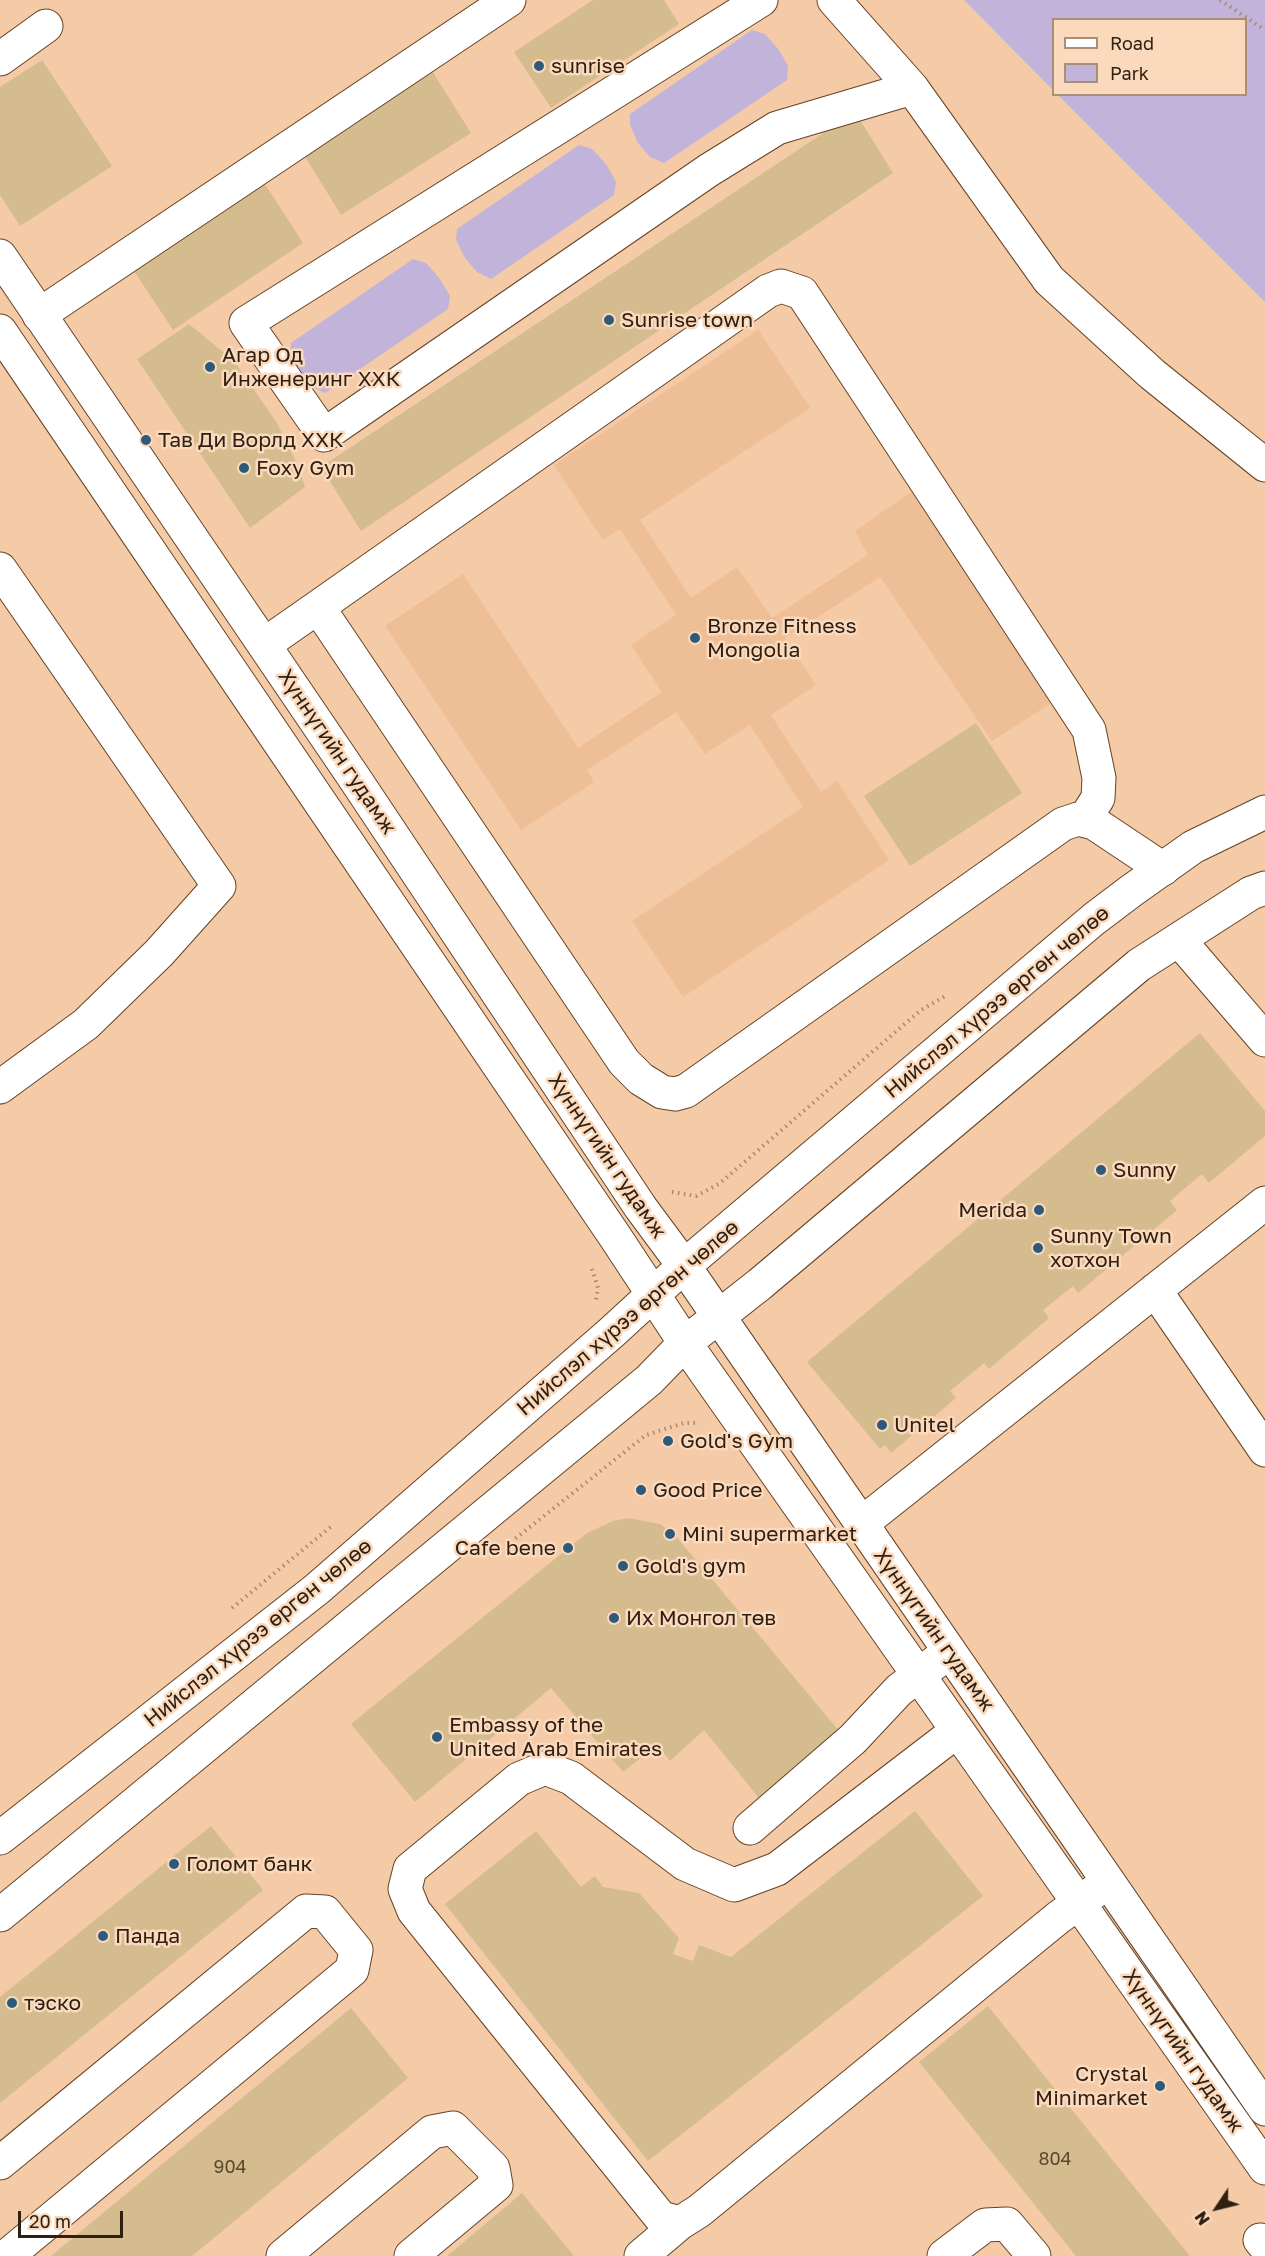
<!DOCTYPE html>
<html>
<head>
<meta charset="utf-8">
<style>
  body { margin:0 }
  #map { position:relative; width:1265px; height:2256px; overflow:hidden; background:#f4caa7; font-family:"Golos Text",sans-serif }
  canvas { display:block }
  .legend { position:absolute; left:1052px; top:18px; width:195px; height:78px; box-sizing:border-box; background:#fbd9bd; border:2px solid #a98f79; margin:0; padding:8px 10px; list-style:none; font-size:18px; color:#2f2012 }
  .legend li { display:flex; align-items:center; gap:12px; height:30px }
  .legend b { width:30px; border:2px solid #a98f79 }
  .north { position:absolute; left:1187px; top:2178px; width:60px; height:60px; -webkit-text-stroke:4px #fbd9bd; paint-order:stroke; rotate:235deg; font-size:16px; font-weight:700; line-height:24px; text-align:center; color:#2f2012 }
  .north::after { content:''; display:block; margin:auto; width:21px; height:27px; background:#2f2012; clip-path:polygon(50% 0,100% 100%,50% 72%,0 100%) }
  .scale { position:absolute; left:18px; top:2211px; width:105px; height:27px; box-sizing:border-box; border:3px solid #2f2012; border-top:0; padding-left:8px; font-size:18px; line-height:21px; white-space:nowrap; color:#2f2012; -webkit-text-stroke:4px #fbd9bd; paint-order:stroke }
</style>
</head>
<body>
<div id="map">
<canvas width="1265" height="2256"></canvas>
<ul class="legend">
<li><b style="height:8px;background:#fff"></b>Road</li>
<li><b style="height:16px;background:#c1b3da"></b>Park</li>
</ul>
<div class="north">N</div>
<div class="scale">20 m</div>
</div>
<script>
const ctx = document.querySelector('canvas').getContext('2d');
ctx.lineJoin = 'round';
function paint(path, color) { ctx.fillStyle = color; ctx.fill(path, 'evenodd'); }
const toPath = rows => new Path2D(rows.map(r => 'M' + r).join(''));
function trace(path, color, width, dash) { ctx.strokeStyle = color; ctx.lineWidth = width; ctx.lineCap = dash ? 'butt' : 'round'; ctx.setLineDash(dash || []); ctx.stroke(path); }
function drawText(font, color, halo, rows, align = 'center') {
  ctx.font = font + ' "Golos Text",sans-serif'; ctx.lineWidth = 5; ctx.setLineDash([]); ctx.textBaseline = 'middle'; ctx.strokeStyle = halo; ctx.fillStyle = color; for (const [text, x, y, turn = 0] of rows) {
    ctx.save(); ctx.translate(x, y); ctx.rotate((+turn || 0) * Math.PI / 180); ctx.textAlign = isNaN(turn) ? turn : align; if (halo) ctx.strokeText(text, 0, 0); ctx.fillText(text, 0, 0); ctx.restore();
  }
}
const built = toPath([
  [758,330,810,408,640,520,691,598,737,567,772,618,868,555,855,531,920,486,1059,698,992,741,880,577,785,638,816,685,771,715,821,792,837,781,889,860,683,997,632,921,803,807,750,725,705,754,676,712,587,770,594,782,521,830,385,626,463,574,578,748,662,692,631,645,676,615,620,529,603,540,554,465]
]);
const green = toPath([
  [964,0,1265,0,1265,302,1058,95,1246,94,1246,20,1054,20,1053,90],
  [752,30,765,34,779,50,788,66,787,80,664,163,650,157,638,143,630,125,630,114],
  [579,145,592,149,606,164,616,182,614,195,491,279,477,272,465,258,456,240,457,229],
  [413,259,426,263,440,279,450,296,448,309,325,393,311,386,299,372,290,355,291,343]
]);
const building = toPath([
  [593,0,664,0,679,24,551,108,514,52],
  [42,60,112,166,20,226,0,195,0,87],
  [427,63,471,133,341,215,298,145],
  [855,112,893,173,361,531,321,467],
  [263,181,303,243,173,330,132,268],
  [189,324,234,361,277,423,296,462,305,487,250,528,137,359],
  [976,723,1022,793,910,866,864,796],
  [1200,1033,1265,1111,1265,1136,1209,1183,1202,1174,1170,1201,1177,1210,1078,1293,1073,1286,1043,1310,1049,1318,989,1369,984,1363,950,1391,956,1398,891,1453,885,1445,880,1449,807,1362],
  [629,1518,660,1524,675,1535,845,1738,763,1803,704,1730,670,1761,657,1745,623,1772,551,1688,415,1802,351,1724,587,1533,613,1521],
  [915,1811,983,1896,648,2161,445,1904,536,1831,581,1887,595,1876,603,1887,639,1893,679,1938,673,1954,693,1961,699,1945,731,1957],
  [211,1826,263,1890,0,2103,0,1997],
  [988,2006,1190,2256,1076,2256,919,2062],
  [351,2008,408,2078,192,2256,51,2256],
  [522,2193,574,2256,447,2256]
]);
const path = toPath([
  [1220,0,1265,30],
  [672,1192,696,1196,719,1184,921,1010,947,995],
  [592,1269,598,1288,596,1300],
  [506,1546,646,1435,684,1423,698,1423],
  [232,1608,333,1525]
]);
const minor = toPath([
  [761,0,246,323,324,435,709,170,777,128,912,88],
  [834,0,912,88,1049,280,1152,374,1265,465],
  [0,59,46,26],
  [39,315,509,0],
  [0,569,219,886,159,953,86,1024,0,1087],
  [318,607,768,291,781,286,802,293,1089,730,1099,778,1098,798,1084,820],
  [265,644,318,607,624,1062,641,1079,662,1092,675,1094,686,1091,1063,824,1078,819,1094,823,1163,869],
  [1179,940,1265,1040],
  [1155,1290,1265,1450],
  [861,1524,1265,1203],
  [957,1731,777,1869,734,1885,685,1864,571,1778,545,1768,519,1779,410,1869,405,1889,414,1911,661,2218,680,2223,699,2211,1059,1917,1108,1882],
  [750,1828,853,1739,899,1690,949,1652],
  [0,2163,306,1911,325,1912,356,1950,352,1970,7,2256],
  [1260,2240,1265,2246],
  [283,2256,432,2132,453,2128,493,2168,496,2185,411,2256],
  [641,2256,680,2223],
  [944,2256,985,2225,1007,2224,1034,2256]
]);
const major = toPath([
  [0,256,353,776,641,1208,684,1266,1265,2109],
  [0,331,616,1238,685,1343,1265,2168],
  [0,1838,317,1589,611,1333,684,1266,1094,919,1131,891,1193,847,1265,812],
  [0,1915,649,1380,685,1343,760,1284,1139,965,1251,893,1265,888]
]);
const markers = [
  [539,66,6,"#2d5a7a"],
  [609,320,6,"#2d5a7a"],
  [210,367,6,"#2d5a7a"],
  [146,440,6,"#2d5a7a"],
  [244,468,6,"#2d5a7a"],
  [695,638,6,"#2d5a7a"],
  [1101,1170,6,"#2d5a7a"],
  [1039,1210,6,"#2d5a7a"],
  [1038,1248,6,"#2d5a7a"],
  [882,1425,6,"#2d5a7a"],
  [668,1441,6,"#2d5a7a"],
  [641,1490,6,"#2d5a7a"],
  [670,1534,6,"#2d5a7a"],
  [568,1548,6,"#2d5a7a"],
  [623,1566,6,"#2d5a7a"],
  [614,1618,6,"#2d5a7a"],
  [437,1737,6,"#2d5a7a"],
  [174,1864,6,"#2d5a7a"],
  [103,1936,6,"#2d5a7a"],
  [12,2003,6,"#2d5a7a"],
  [1160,2086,6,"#2d5a7a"]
];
const numberNames = [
  ["804",1055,2159],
  ["904",230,2167]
];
const poiNames = [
  ["sunrise",551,66],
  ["Sunrise town",621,320],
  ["Агар Од",222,355],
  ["Инженеринг ХХК",222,379],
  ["Тав Ди Ворлд ХХК",158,440],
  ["Foxy Gym",256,468],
  ["Bronze Fitness",707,626],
  ["Mongolia",707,650],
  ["Sunny",1113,1170],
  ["Merida",1027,1210,"right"],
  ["Sunny Town",1050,1236],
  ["хотхон",1050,1260],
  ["Unitel",894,1425],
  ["Gold's Gym",680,1441],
  ["Good Price",653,1490],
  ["Mini supermarket",682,1534],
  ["Cafe bene",556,1548,"right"],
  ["Gold's gym",635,1566],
  ["Их Монгол төв",626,1618],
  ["Embassy of the",449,1725],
  ["United Arab Emirates",449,1749],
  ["Голомт банк",186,1864],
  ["Панда",115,1936],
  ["тэско",24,2003],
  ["Crystal",1148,2074,"right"],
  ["Minimarket",1148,2098,"right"]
];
const streetNames = [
  ["Хүннүгийн гудамж",337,752,56],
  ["Нийслэл хүрээ өргөн чөлөө",997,1002,-40],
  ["Хүннүгийн гудамж",607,1156,56],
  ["Нийслэл хүрээ өргөн чөлөө",628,1318,-41],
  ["Хүннүгийн гудамж",934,1630,55],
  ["Нийслэл хүрээ өргөн чөлөө",258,1633,-39],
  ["Хүннүгийн гудамж",1183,2051,55]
];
paint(built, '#eebe96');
paint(green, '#c1b3da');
paint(building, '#d5bc8f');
trace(minor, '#664324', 35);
trace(major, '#664324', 35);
trace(path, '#a98a6f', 4, [1.5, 4.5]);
trace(minor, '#fff', 33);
trace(major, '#fff', 33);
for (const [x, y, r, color] of markers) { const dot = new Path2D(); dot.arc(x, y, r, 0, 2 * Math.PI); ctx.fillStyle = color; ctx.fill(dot); trace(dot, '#fbd9bd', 2); }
drawText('18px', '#584731', null, numberNames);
drawText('21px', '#2f2012', '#fbd9bd', poiNames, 'left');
drawText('21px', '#2f2012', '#fbd9bd', streetNames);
</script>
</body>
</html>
